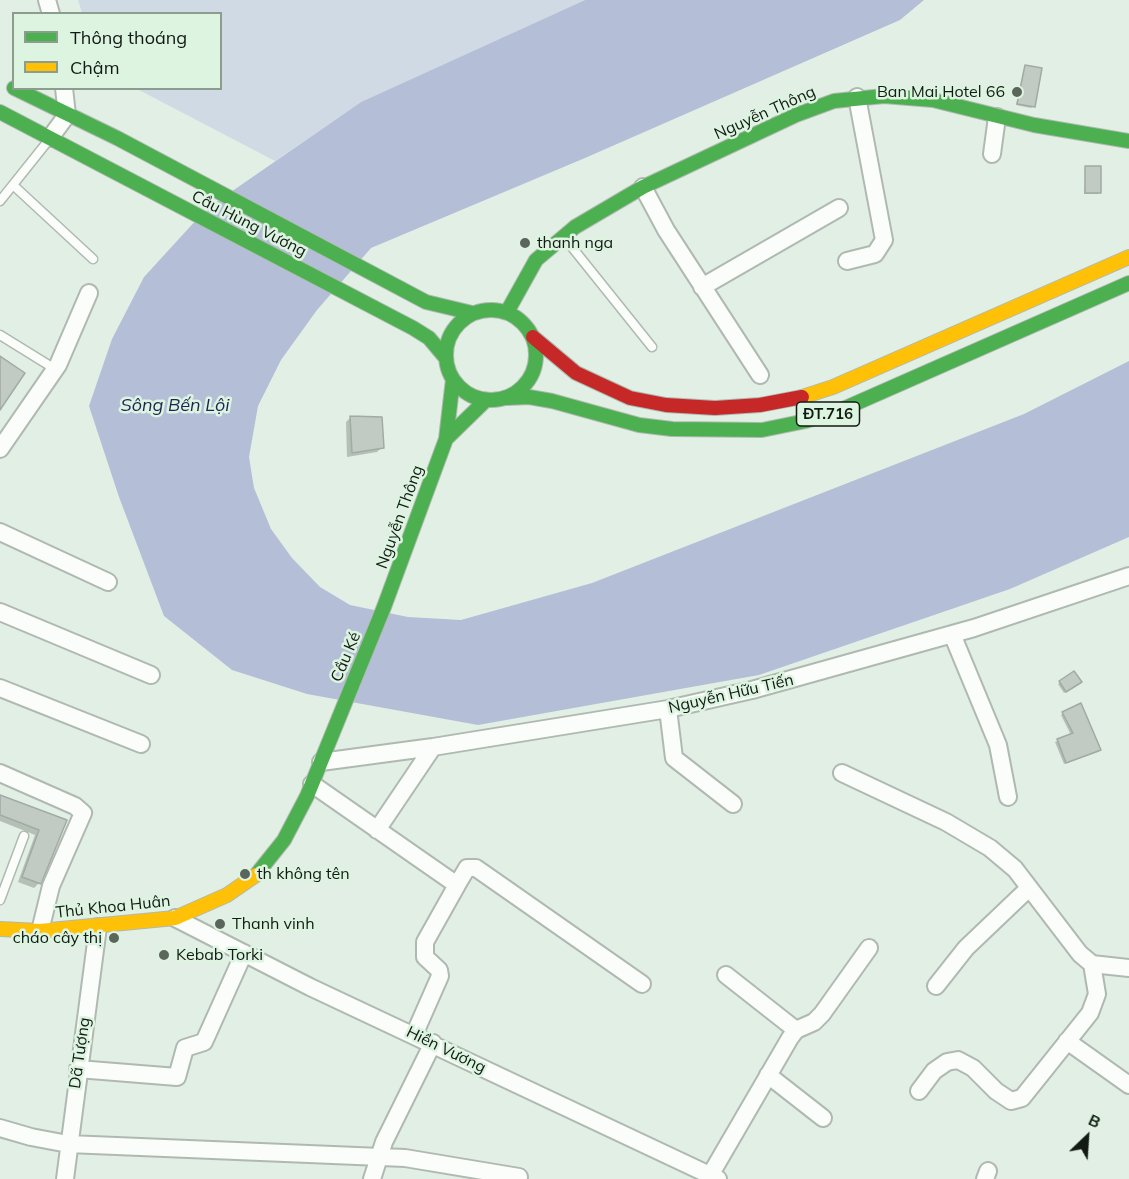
<!DOCTYPE html>
<html>
<head>
<meta charset="utf-8">
<style>
  body { margin:0 }
  #map { position:relative; width:1129px; height:1179px; overflow:hidden; background:#e2efe4; font-family:Mulish,sans-serif }
  canvas { display:block }
  .legend { position:absolute; left:12px; top:12px; width:210px; height:78px; box-sizing:border-box; background:#ddf4e1; border:2px solid #8c9d8f; margin:0; padding:8px 10px; list-style:none; font-size:18px; color:#121a13 }
  .legend li { display:flex; align-items:center; gap:12px; height:30px }
  .legend b { width:30px; border:2px solid #8c9d8f }
  .north { position:absolute; left:1057px; top:1107px; width:60px; height:60px; -webkit-text-stroke:4px #ddf4e1; paint-order:stroke; rotate:25deg; font-size:16px; font-weight:700; line-height:24px; text-align:center; color:#121a13 }
  .north::after { content:''; display:block; margin:auto; width:21px; height:27px; background:#121a13; clip-path:polygon(50% 0,100% 100%,50% 72%,0 100%) }
</style>
</head>
<body>
<div id="map">
<canvas width="1129" height="1179"></canvas>
<ul class="legend">
<li><b style="height:8px;background:#4caf50"></b>Thông thoáng</li>
<li><b style="height:8px;background:#ffc107"></b>Chậm</li>
</ul>
<div class="north">B</div>
</div>
<script>
const ctx = document.querySelector('canvas').getContext('2d');
ctx.lineJoin = 'round';
function paint(path, color) { ctx.fillStyle = color; ctx.fill(path, 'evenodd'); }
const toPath = rows => new Path2D(rows.map(r => 'M' + r).join(''));
function trace(path, color, width, dash) { ctx.strokeStyle = color; ctx.lineWidth = width; ctx.lineCap = dash ? 'butt' : 'round'; ctx.setLineDash(dash || []); ctx.stroke(path); }
function drawText(font, color, halo, rows, align = 'center') {
  ctx.font = font + ' Mulish,sans-serif'; ctx.lineWidth = 5; ctx.setLineDash([]); ctx.textBaseline = 'middle'; ctx.strokeStyle = halo; ctx.fillStyle = color; for (const [text, x, y, turn = 0] of rows) {
    ctx.save(); ctx.translate(x, y); ctx.rotate((+turn || 0) * Math.PI / 180); ctx.textAlign = isNaN(turn) ? turn : align; if (halo) ctx.strokeText(text, 0, 0); ctx.fillText(text, 0, 0); ctx.restore();
  }
}
const green = toPath([
  [78,0,585,0,361,102,275,161,137,89,220,88,220,14,82,13]
]);
const water = toPath([
  [585,0,924,0,900,20,585,158,371,248,317,310,281,360,258,406,249,457,254,488,271,529,292,558,320,587,350,605,408,617,461,620,592,583,1024,414,1129,361,1129,537,1010,589,759,675,478,725,307,694,232,670,164,616,119,497,89,406,112,339,144,277,198,218,215,203,361,102]
]);
const shadow = toPath([
  [1025,67,1033,106,1031,108,1016,105],
  [1086,167,1100,192,1098,194,1084,194],
  [351,417,382,447,377,452,347,457,346,422],
  [1074,673,1078,684,1064,693,1058,684],
  [1063,713,1100,750,1098,752,1064,764,1055,742,1071,735,1061,715],
  [0,797,65,821,39,883,34,888,18,882,35,835,0,821]
]);
const building = toPath([
  [1025,65,1042,68,1035,107,1017,104,1025,65],
  [1085,166,1101,166,1101,193,1085,193,1085,166],
  [0,356,25,373,0,410,0,356],
  [350,416,382,417,384,448,352,453,350,416],
  [1074,671,1082,682,1066,692,1059,681,1074,671],
  [1081,703,1101,750,1066,763,1057,739,1073,733,1062,712,1081,703],
  [0,795,67,820,41,884,22,877,39,830,0,815,0,795]
]);
const lane = toPath([
  [13,185,93,259],
  [0,201,48,141],
  [563,236,652,347],
  [0,335,55,369],
  [0,900,24,836]
]);
const street = toPath([
  [47,0,51,14],
  [50,138,67,115,64,88],
  [992,154,997,117],
  [643,187,666,230,760,375],
  [847,261,875,254,884,240,857,97],
  [702,287,839,208],
  [0,449,58,365,89,293],
  [0,532,108,582],
  [0,612,151,675],
  [952,634,998,745,1008,797],
  [0,688,141,744],
  [668,709,674,758,733,804],
  [321,762,433,747,668,709,752,690,974,628,1129,576],
  [0,773,75,806,83,813,51,886,40,931],
  [842,773,946,822,990,848,1015,869,1080,954,1092,964,1129,968],
  [312,784,457,885,467,868,476,868,642,984],
  [377,830,433,747],
  [175,918,310,987,718,1179],
  [726,975,796,1030],
  [936,986,966,948,1029,888],
  [414,1035,440,976,439,970,425,957,425,942,457,885],
  [1067,1041,1129,1085],
  [78,1069,177,1077,185,1048,204,1042,244,953],
  [768,1075,823,1118],
  [919,1091,934,1071,947,1062,958,1060,973,1068,996,1091,1011,1101,1022,1098,1090,1013,1097,994,1092,964],
  [0,1128,31,1137,68,1144,405,1158,519,1177],
  [65,1179,98,927],
  [372,1179,384,1142,433,1043],
  [708,1179,790,1038,796,1030,814,1022,822,1014,869,948],
  [985,1179,988,1171]
]);
const fast = toPath([
  [14,88,117,138,426,302,472,313],
  [0,112,413,328,429,338,445,357],
  '446 355a45 45 0 1 1 90 0a45 45 0 1 1-90 0Z',
  [507,312,536,260,575,227,643,187,796,115,834,101,884,96,933,100,1034,125,1129,141],
  [507,398,529,397,552,401,639,425,672,429,762,430,806,421,843,409,1129,283],
  [446,439,486,400],
  [256,875,284,840,307,796,384,607,446,439,453,379]
]);
const slow = toPath([
  [802,397,833,387,1129,257],
  [0,929,40,931,175,918,227,895,256,875]
]);
const jam = toPath([
  [533,337,576,373,630,398,666,405,715,408,760,405,802,397]
]);
const markers = [
  [1017,92,6,"#5b655c"],
  [525,243,6,"#5b655c"],
  [245,874,6,"#5b655c"],
  [220,924,6,"#5b655c"],
  [114,938,6,"#5b655c"],
  [164,955,6,"#5b655c"]
];
const shields = [
  [828,414,63]
];
const shieldNames = [
  ["ĐT.716",828,414]
];
const poiNames = [
  ["Ban Mai Hotel 66",1005,92,"right"],
  ["thanh nga",537,243],
  ["th không tên",257,874],
  ["Thanh vinh",232,924],
  ["cháo cây thị",102,938,"right"],
  ["Kebab Torki",176,955]
];
const streetNames = [
  ["Nguyễn Thông",765,113,-24],
  ["Cầu Hùng Vương",249,224,27],
  ["Nguyễn Thông",400,517,-70],
  ["Cầu Ké",346,657,-67],
  ["Nguyễn Hữu Tiến",731,694,-13],
  ["Thủ Khoa Huân",113,907,-6],
  ["Hiền Vương",446,1050,26],
  ["Dã Tượng",80,1053,-82]
];
const waterNames = [
  ["Sông Bến Lội",175,406]
];
paint(green, '#d0dae5');
paint(water, '#b4bfd7');
paint(shadow, '#0003');
paint(building, '#c2cbc3');
trace(building, '#a1aaa3', 1.5);
trace(lane, '#afb9b1', 11);
trace(street, '#afb9b1', 20);
trace(fast, '#afb9b1', 16);
trace(slow, '#afb9b1', 16);
trace(jam, '#afb9b1', 16);
trace(lane, '#fbfdfb', 8);
trace(street, '#fbfdfb', 16);
trace(fast, '#4caf50', 14);
trace(slow, '#ffc107', 14);
trace(jam, '#c62828', 14);
for (const [x, y, r, color] of markers) { const dot = new Path2D(); dot.arc(x, y, r, 0, 2 * Math.PI); ctx.fillStyle = color; ctx.fill(dot); trace(dot, '#ddf4e1', 2); }
for (const [x, y, w] of shields) { const box = new Path2D(); box.roundRect(x - w / 2, y - 12, w, 24, 4.5); ctx.fillStyle = '#ddf4e1'; ctx.fill(box); trace(box, '#121a13', 1.5); }
drawText('bold 15px', '#121a13', null, shieldNames);
drawText('16px', '#121a13', '#ddf4e1', poiNames, 'left');
drawText('16px', '#121a13', '#ddf4e1', streetNames);
drawText('italic 18px', '#1d2454', '#ddf4e1', waterNames);
</script>
</body>
</html>
